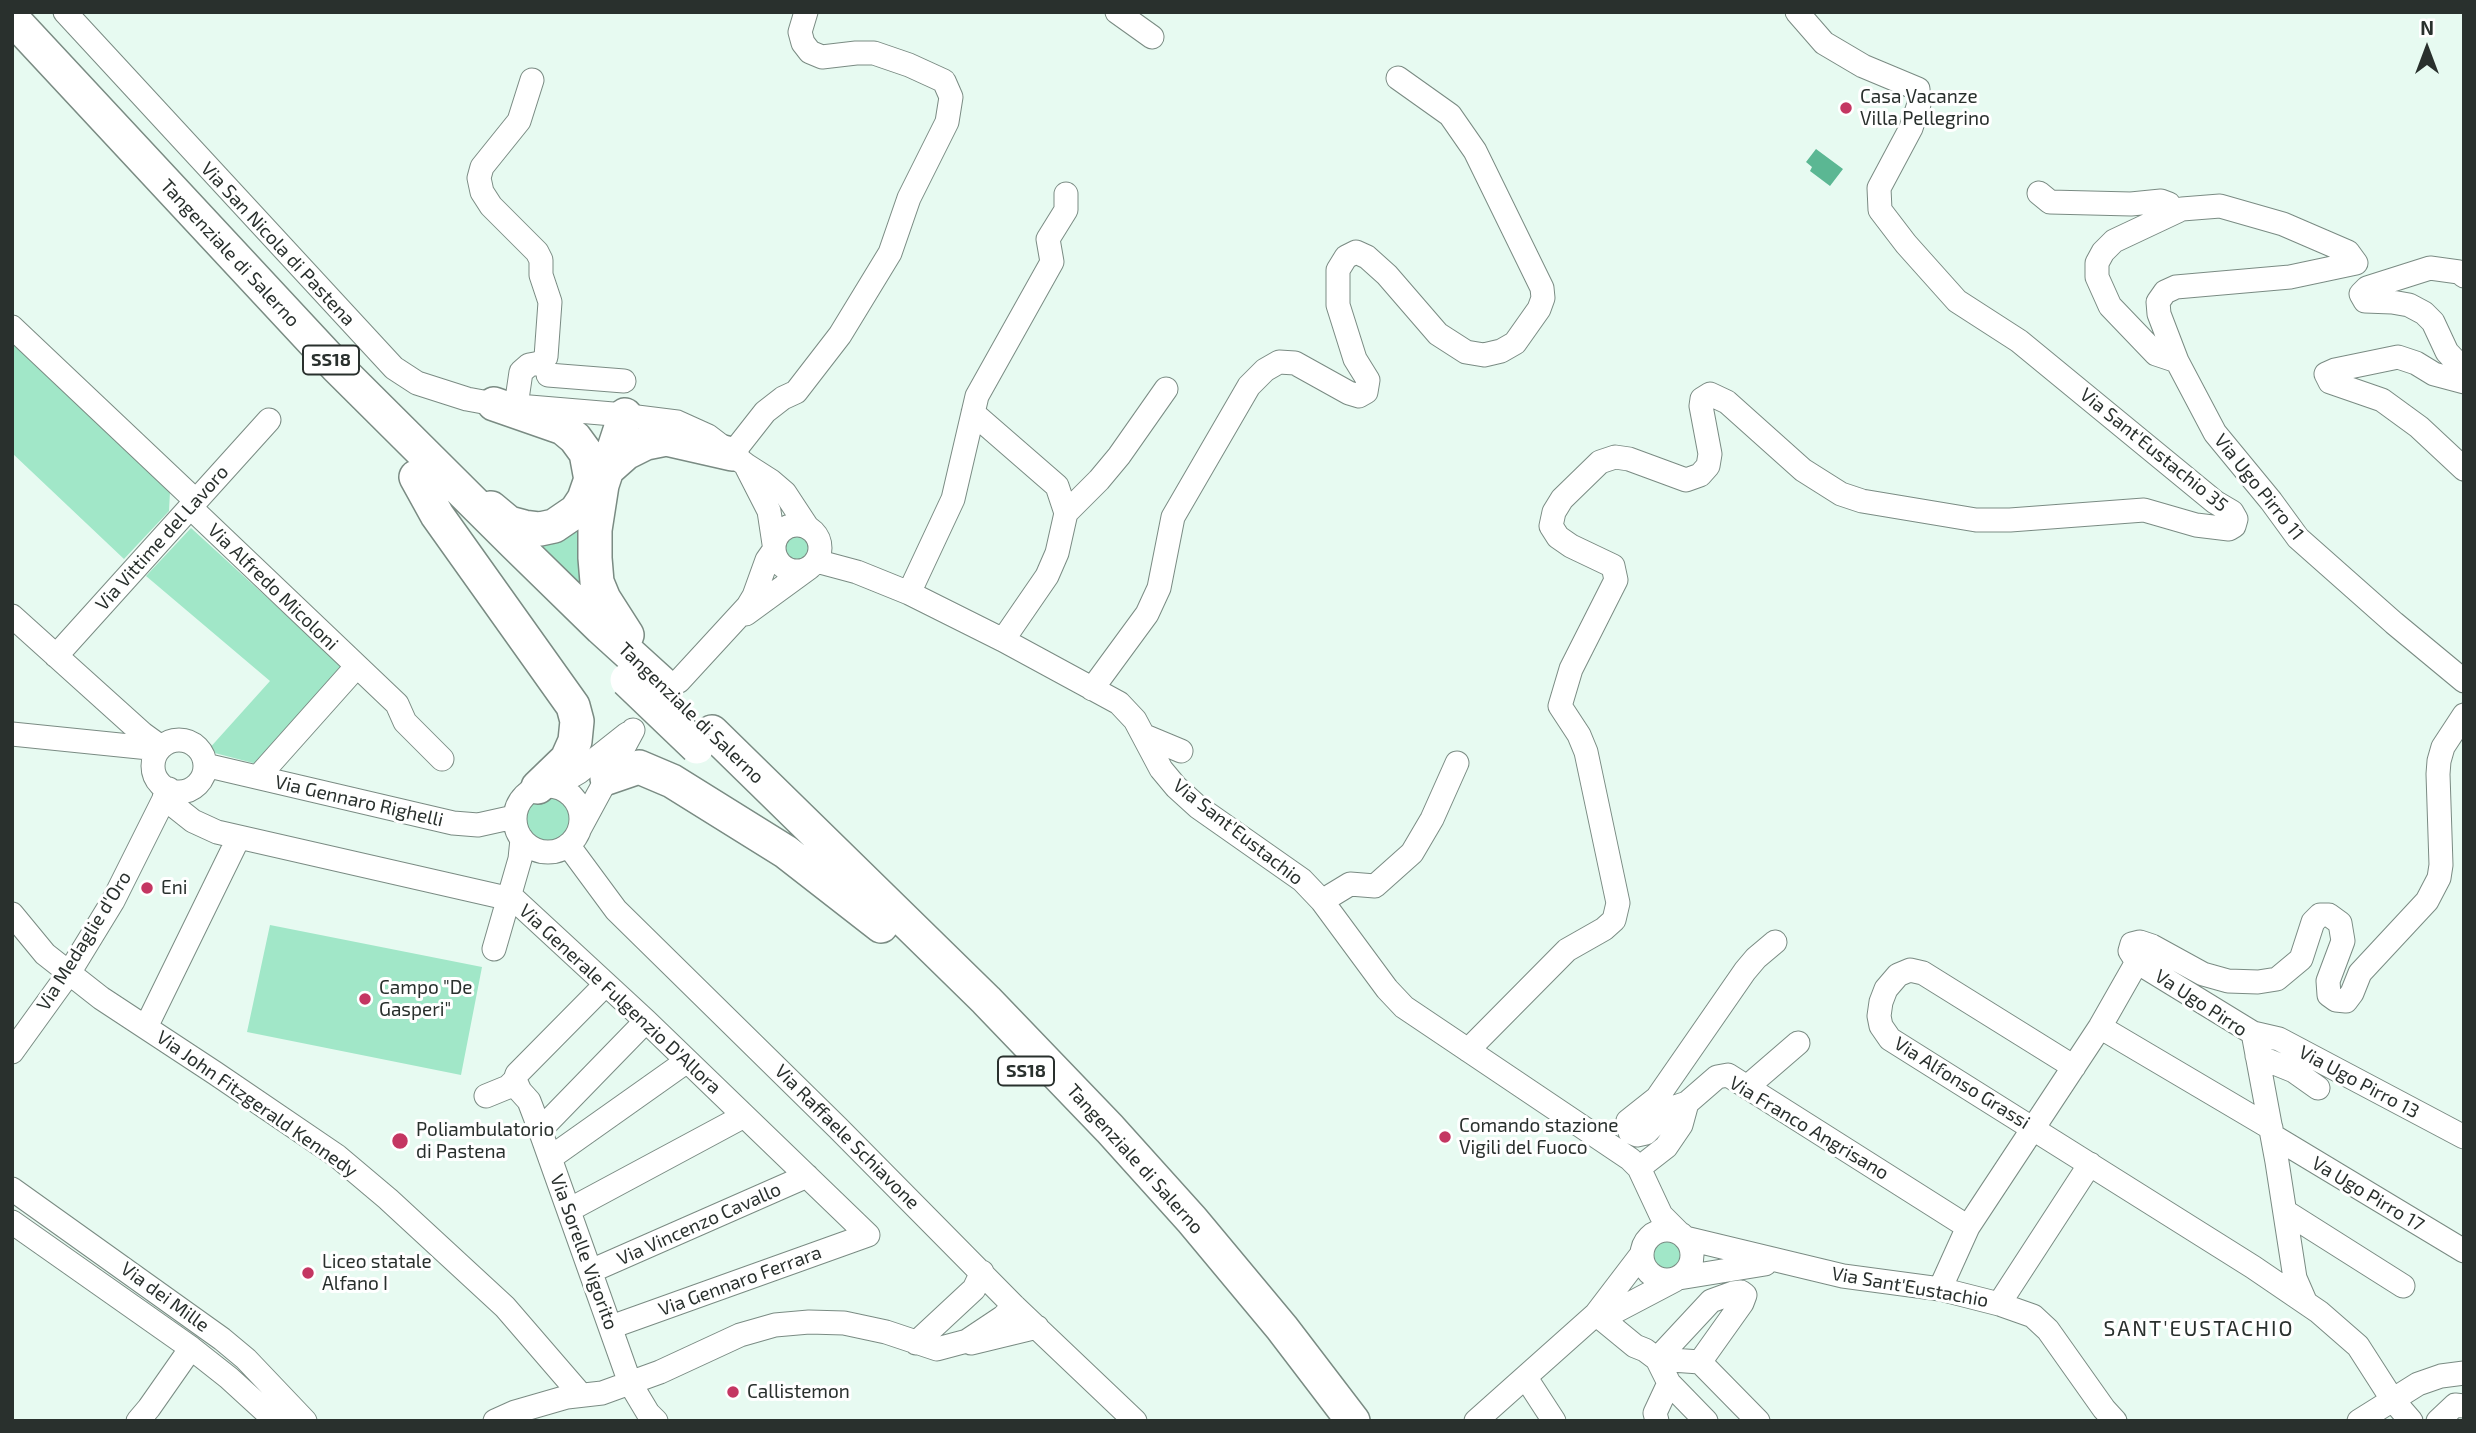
<!DOCTYPE html>
<html>
<head>
<meta charset="utf-8">
<style>
  body { margin:0 }
  #map { position:relative; width:2476px; height:1433px; overflow:hidden; background:#e7faf1; font-family:"Exo 2",sans-serif }
  canvas { display:block }
  .frame { position:absolute; inset:0; border:14px solid #29302d; pointer-events:none }
  .north { position:absolute; left:2392px; top:14px; width:70px; height:70px; -webkit-text-stroke:5px #fff; paint-order:stroke; rotate:0deg; font-size:19px; font-weight:700; line-height:28px; text-align:center; color:#29302d }
  .north::after { content:''; display:block; margin:auto; width:24px; height:32px; background:#29302d; clip-path:polygon(50% 0,100% 100%,50% 72%,0 100%) }
</style>
</head>
<body>
<div id="map">
<canvas width="2476" height="1433"></canvas>
<div class="frame"></div>
<div class="north">N</div>
</div>
<script>
const ctx = document.querySelector('canvas').getContext('2d');
ctx.lineJoin = 'round';
function paint(path, color) { ctx.fillStyle = color; ctx.fill(path, 'evenodd'); }
const toPath = rows => new Path2D(rows.map(r => 'M' + r).join(''));
function trace(path, color, width, dash) { ctx.strokeStyle = color; ctx.lineWidth = width; ctx.lineCap = dash ? 'butt' : 'round'; ctx.setLineDash(dash || []); ctx.stroke(path); }
function drawText(font, color, halo, rows, align = 'center') {
  ctx.font = font + ' "Exo 2",sans-serif'; ctx.lineWidth = 6; ctx.setLineDash([]); ctx.textBaseline = 'middle'; ctx.strokeStyle = halo; ctx.fillStyle = color; for (const [text, x, y, turn = 0] of rows) {
    ctx.save(); ctx.translate(x, y); ctx.rotate((+turn || 0) * Math.PI / 180); ctx.textAlign = isNaN(turn) ? turn : align; if (halo) ctx.strokeText(text, 0, 0); ctx.fillText(text, 0, 0); ctx.restore();
  }
}
const green = toPath([
  [12,341,170,492,169,511,124,559,12,453],
  [583,512,597,602,526,534],
  [191,528,342,666,257,764,207,751,270,681,146,576],
  '784 548a12 12 0 1 1 24 0a12 12 0 1 1-24 0Z',
  '523 819a23 23 0 1 1 46 0a23 23 0 1 1-46 0Z',
  [270,925,482,967,461,1075,247,1032],
  '1652 1255a16 16 0 1 1 32 0a16 16 0 1 1-32 0Z'
]);
const water = toPath([
  [1816,149,1843,169,1830,186,1810,171,1812,167,1806,162]
]);
const minor = toPath([
  [65,12,394,368,417,383,467,399,494,404,613,414,677,422,708,436,746,465,771,481,785,493,808,528],
  [1117,12,1152,37],
  [2039,193,2050,202,2131,204,2161,201,2169,204,2174,212],
  [2464,276,2459,272,2430,268,2367,288,2361,294,2365,301,2392,302,2409,305,2424,313,2433,322,2447,352,2464,370],
  [12,327,196,501],
  [2177,361,2159,314,2158,302,2165,292,2176,287,2290,277,2356,263,2348,252,2283,224,2220,206,2182,209,2114,241,2103,252,2097,263,2097,277,2110,306,2156,354,2177,361,2215,433,2271,501,2298,538,2394,623,2464,681],
  [548,375,624,381],
  [2464,382,2434,374,2416,363,2398,357,2335,370,2326,374,2330,382,2382,400,2419,427,2464,469],
  [516,406,521,372,529,365,540,363,546,357,550,302,541,275,541,260,537,252,491,206,482,192,479,178,482,167,519,121,532,80],
  [973,413,1057,486,1066,513,1057,553,1047,576,1003,640],
  [732,454,765,412,783,398,796,392,840,335,890,253,909,198,947,122,951,97,944,81,909,65,874,53,856,53,822,57,810,52,803,43,800,32,806,12],
  [747,468,769,511,774,544],
  [190,507,397,704,405,722,442,759],
  [1066,513,1099,480,1119,456,1166,389],
  '774 548a23 23 0 1 1 46 0a23 23 0 1 1-46 0Z',
  [816,561,857,572,909,593,1003,640,1119,703,1135,720,1161,769,1176,787,1198,807,1302,880,1322,901,1387,989,1404,1007,1630,1159,1639,1168,1661,1215,1679,1233],
  [909,593,953,499,977,396,1052,262,1048,239,1066,210,1066,194],
  [746,614,809,568],
  [12,616,143,734,161,747],
  [56,656,269,420],
  [679,681,748,606,754,596,767,560,774,550],
  [1092,689,1147,614,1159,588,1173,517,1249,386,1265,370,1279,362,1295,363,1349,393,1359,396,1366,392,1368,380,1355,359,1338,305,1338,270,1346,257,1356,252,1367,257,1387,275,1438,334,1466,352,1484,355,1501,351,1515,343,1539,309,1543,298,1542,288,1475,151,1450,115,1398,78],
  [12,734,159,749],
  [1145,736,1181,751],
  '153 766a26 26 0 1 1 52 0a26 26 0 1 1-52 0Z',
  [205,765,453,823,478,825,514,817],
  [258,777,357,666],
  '515 819a33 33 0 1 1 66 0a33 33 0 1 1-66 0Z',
  [555,786,579,772,627,734],
  [164,798,193,821,217,832,515,900,646,1021,868,1235,611,1327],
  [580,828,633,730],
  [568,845,616,910,838,1128,1014,1306,1135,1421],
  [1322,901,1350,884,1375,886,1412,853,1432,819,1457,763],
  [12,914,45,954,101,998,215,1073,337,1156,388,1199,505,1307,581,1395],
  [494,949,520,859,522,839],
  [2137,962,2130,951,2132,944,2140,942,2152,946,2203,974,2228,981,2258,982,2277,979,2301,959,2313,922,2320,915,2329,915,2340,923,2343,941,2328,981,2329,995,2336,1000,2346,1001,2352,993,2360,973,2427,901,2439,878,2441,865,2438,774,2439,761,2443,747,2464,715],
  [606,984,517,1074,515,1080,520,1091,529,1101,540,1130,630,1383,648,1413,656,1421],
  [146,1027,237,841,241,838],
  [2100,1027,2271,1128],
  [2253,1033,2279,1039,2464,1137],
  [1468,1050,1567,950,1604,929,1614,920,1618,903,1586,752,1579,735,1560,706,1571,669,1616,580,1613,566,1571,546,1558,537,1551,526,1554,512,1562,499,1600,462,1615,457,1629,459,1686,480,1700,475,1708,466,1710,454,1701,406,1702,399,1710,394,1727,402,1803,470,1841,494,1862,501,1976,520,2010,520,2144,510,2196,525,2229,529,2234,526,2236,519,2232,512,2215,502,2019,341,1957,301,1906,244,1880,210,1879,188,1911,128,1919,104,1918,89,1863,66,1824,43,1797,12],
  [12,1052,69,973,113,901,169,789],
  [2257,1056,2294,1071,2318,1088],
  [2074,1067,1923,973,1910,970,1898,975,1886,989,1881,1002,1879,1016,1881,1026,1890,1039,2253,1267,2319,1312,2358,1346,2392,1399,2411,1421],
  [1747,1087,1798,1043],
  [486,1096,508,1087,515,1080],
  [1687,1103,1669,1109,1646,1133,1637,1135,1630,1132,1628,1121,1657,1098,1745,971,1756,958,1775,942],
  [540,1130,646,1021],
  [2273,1136,2464,1251],
  [550,1158,687,1061],
  [1639,1168,1666,1147,1681,1125,1687,1103,1717,1077,1728,1075,1968,1227],
  [12,1189,222,1339,246,1359,305,1421],
  [569,1210,744,1116],
  [2286,1212,2403,1286],
  [12,1222,191,1348,229,1378,276,1421],
  '1642 1255a25 25 0 1 1 50 0a25 25 0 1 1-50 0Z',
  [1685,1238,1843,1276,1940,1289,1999,1304,2033,1316,2048,1330,2104,1409,2115,1421],
  [591,1271,807,1176],
  [1679,1278,1765,1264],
  [1940,1289,1968,1227,2100,1027,2137,962,2253,1033,2277,1162,2295,1278,2305,1301],
  [1999,1304,2090,1164],
  [1596,1314,1635,1346,1645,1350,1657,1359,1669,1383,1655,1413,1657,1421],
  [1596,1314,1616,1311,1675,1280],
  [916,1343,974,1289,982,1272],
  [971,1343,1037,1327],
  [1657,1359,1711,1301,1733,1293,1741,1292,1745,1295,1742,1303,1700,1362],
  [1657,1359,1700,1362,1758,1421],
  [1526,1378,1554,1421],
  [1669,1383,1706,1421],
  [138,1421,149,1408,191,1348],
  [495,1421,515,1412,567,1397,602,1393,660,1372,740,1335,775,1325,809,1322,844,1323,886,1332,937,1349,967,1341,1003,1317,1014,1306],
  [1476,1421,1596,1314,1641,1255],
  [2359,1421,2418,1384,2441,1376,2464,1373],
  [2438,1421,2455,1405,2464,1406]
]);
const highway = toPath([
  [12,18,337,367,515,544,601,628,666,687],
  [494,404,563,428,575,438,586,453,591,480],
  [625,415,602,485,595,530,595,558,597,582,604,599,627,635],
  [608,469,626,453,646,443,666,439,732,454],
  [416,477,437,515,573,706,577,721,575,741,567,759,538,787],
  [491,508,509,523,524,527,540,529,554,526,576,511,584,499,592,476],
  [712,732,986,1000,1110,1129,1192,1220,1282,1328,1353,1421],
  [607,778,639,767,672,781,786,852,881,926]
]);
const highwayBridge = toPath([
  [627,680,697,747]
]);
const markers = [
  [1846,108,7,"#c43662"],
  [147,888,7,"#c43662"],
  [365,999,7,"#c43662"],
  [1445,1137,7,"#c43662"],
  [400,1141,9,"#c43662"],
  [308,1273,7,"#c43662"],
  [733,1392,7,"#c43662"]
];
const shields = [
  [331,360,56],
  [1026,1071,56]
];
const shieldNames = [
  ["SS18",331,360],
  ["SS18",1026,1071]
];
const poiNames = [
  ["Casa Vacanze",1860,97],
  ["Villa Pellegrino",1860,119],
  ["Eni",161,888],
  ["Campo \"De",379,988],
  ["Gasperi\"",379,1010],
  ["Comando stazione",1459,1126],
  ["Vigili del Fuoco",1459,1148],
  ["Poliambulatorio",416,1130],
  ["di Pastena",416,1152],
  ["Liceo statale",322,1262],
  ["Alfano I",322,1284],
  ["Callistemon",747,1392]
];
const streetNames = [
  ["Via San Nicola di Pastena",278,244,47],
  ["Tangenziale di Salerno",230,253,47],
  ["Via Sant'Eustachio 35",2154,450,39],
  ["Via Ugo Pirro 11",2259,487,51],
  ["Via Vittime del Lavoro",162,538,-48],
  ["Via Alfredo Micoloni",273,587,44],
  ["Tangenziale di Salerno",691,713,44],
  ["Via Gennaro Righelli",359,801,13],
  ["Via Sant'Eustachio",1238,832,38],
  ["Via Medaglie d'Oro",84,941,-58],
  ["Via Generale Fulgenzio D'Allora",620,999,43],
  ["Va Ugo Pirro",2201,1003,33],
  ["Via Ugo Pirro 13",2359,1082,28],
  ["Via Alfonso Grassi",1962,1083,32],
  ["Via John Fitzgerald Kennedy",257,1104,35],
  ["Via Franco Angrisano",1809,1128,31],
  ["Via Raffaele Schiavone",847,1137,45],
  ["Tangenziale di Salerno",1135,1159,48],
  ["Va Ugo Pirro 17",2368,1194,31],
  ["Via Vincenzo Cavallo",699,1224,-24],
  ["Via Sorelle Vigorito",584,1252,70],
  ["Via Gennaro Ferrara",740,1281,-20],
  ["Via Sant'Eustachio",1910,1287,10],
  ["Via dei Mille",165,1297,36]
];
const neighbourhoodNames = [
  ["SANT'EUSTACHIO",2199,1329]
];
paint(green, '#a1e7c8');
paint(water, '#5bb793');
trace(minor, '#7a8b83', 25);
trace(highway, '#7a8b83', 36);
trace(minor, '#fff', 23);
trace(highway, '#fff', 33);
trace(highwayBridge, '#7a8b83', 36, []);
trace(highwayBridge, '#fff', 33);
for (const [x, y, r, color] of markers) { const dot = new Path2D(); dot.arc(x, y, r, 0, 2 * Math.PI); ctx.fillStyle = color; ctx.fill(dot); trace(dot, '#fff', 2.5); }
for (const [x, y, w] of shields) { const box = new Path2D(); box.roundRect(x - w / 2, y - 14.5, w, 29, 5); ctx.fillStyle = '#fff'; ctx.fill(box); trace(box, '#29302d', 2); }
drawText('bold 18px', '#29302d', null, shieldNames);
drawText('19px', '#29302d', '#fff', poiNames, 'left');
drawText('19px', '#29302d', '#fff', streetNames);
ctx.letterSpacing = '2px';
drawText('21px', '#29302d', '#fff', neighbourhoodNames);
ctx.letterSpacing = '0px';
</script>
</body>
</html>
